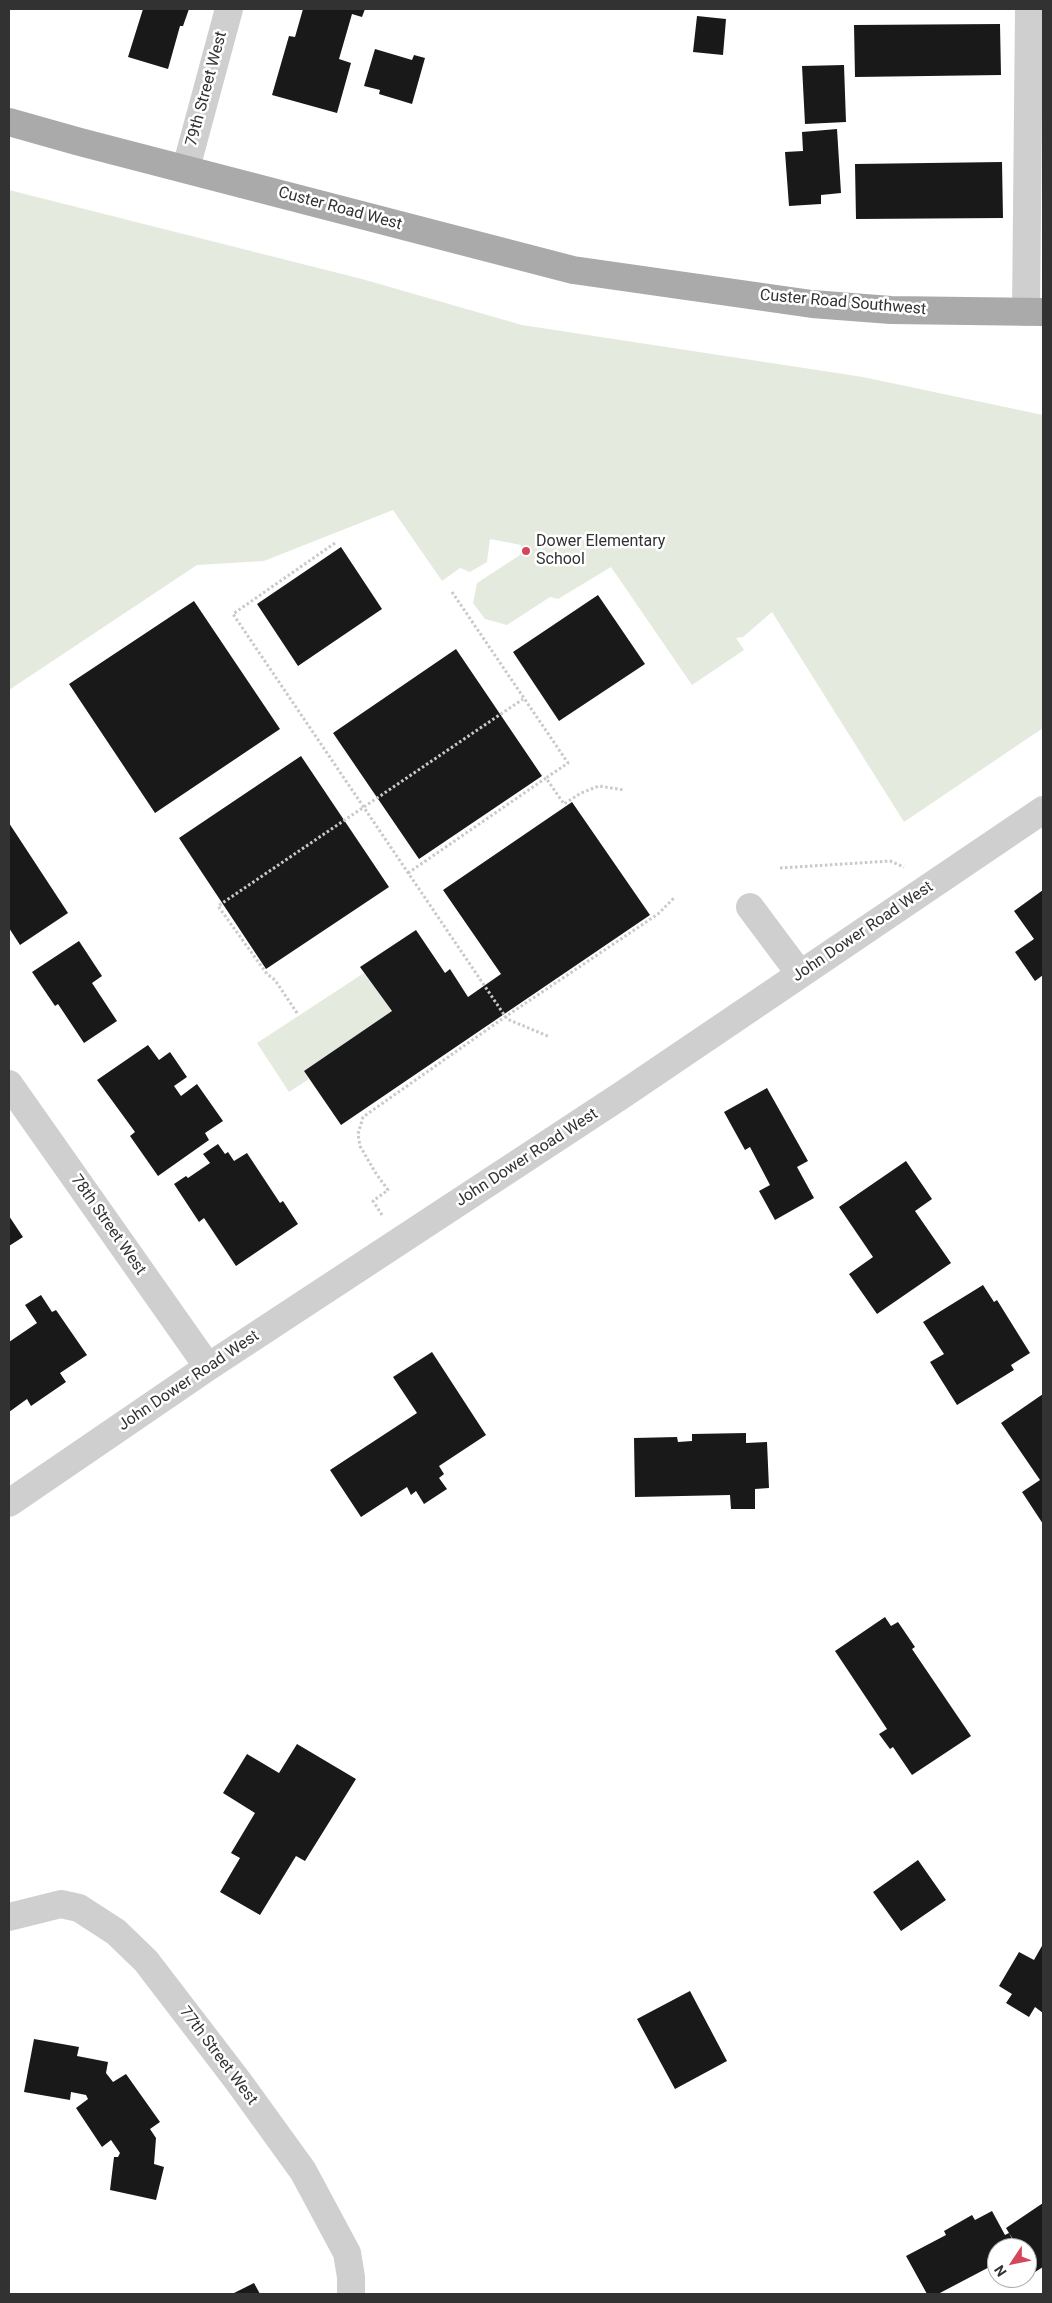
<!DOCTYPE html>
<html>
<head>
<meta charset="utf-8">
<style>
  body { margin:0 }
  #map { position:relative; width:1052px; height:2303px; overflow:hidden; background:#fff; font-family:Roboto,sans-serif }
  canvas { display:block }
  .frame { position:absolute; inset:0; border:10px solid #323232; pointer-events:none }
  .north { position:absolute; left:987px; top:2238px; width:50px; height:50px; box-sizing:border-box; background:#fff; border:1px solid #adadad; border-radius:50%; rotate:236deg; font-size:14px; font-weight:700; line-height:20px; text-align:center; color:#323232 }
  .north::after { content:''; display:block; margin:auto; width:18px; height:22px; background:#d6465a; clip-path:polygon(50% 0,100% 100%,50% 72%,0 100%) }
</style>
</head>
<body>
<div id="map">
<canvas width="1052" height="2303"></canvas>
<div class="frame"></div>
<div class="north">N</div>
</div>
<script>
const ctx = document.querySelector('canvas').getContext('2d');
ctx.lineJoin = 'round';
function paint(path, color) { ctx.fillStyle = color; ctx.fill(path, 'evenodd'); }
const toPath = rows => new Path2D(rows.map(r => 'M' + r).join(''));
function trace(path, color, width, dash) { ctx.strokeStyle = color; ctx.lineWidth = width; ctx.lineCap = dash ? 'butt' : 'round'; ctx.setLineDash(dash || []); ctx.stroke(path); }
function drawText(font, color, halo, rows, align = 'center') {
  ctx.font = font + ' Roboto,sans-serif'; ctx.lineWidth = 5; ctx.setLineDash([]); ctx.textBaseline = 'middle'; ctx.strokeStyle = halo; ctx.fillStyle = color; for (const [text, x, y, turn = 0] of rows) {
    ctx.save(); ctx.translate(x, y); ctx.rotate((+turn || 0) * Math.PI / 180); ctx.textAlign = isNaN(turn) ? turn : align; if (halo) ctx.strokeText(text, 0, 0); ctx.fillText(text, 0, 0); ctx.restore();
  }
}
const green = toPath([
  [9,190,362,279,522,325,863,377,1043,415,1043,728,904,822,772,612,743,637,736,638,744,650,692,685,611,567,558,599,550,597,507,625,485,619,473,603,477,583,520,555,521,545,490,539,487,562,470,572,460,568,442,581,393,510,264,561,197,565,9,690],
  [364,973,392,1011,304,1071,309,1079,289,1092,257,1043]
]);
const building = toPath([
  [143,9,189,9,183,26,180,26,168,69,128,57],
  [303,9,365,9,362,17,352,14,339,59,351,63,337,113,272,95,289,36,295,37],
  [697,16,726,19,723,55,693,52],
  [1000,24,1001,75,855,77,854,25],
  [375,49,412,60,414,55,425,58,412,104,379,94,380,90,364,86],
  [844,65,846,122,805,124,802,66],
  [837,129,841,193,821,195,821,204,789,206,785,152,803,151,802,132],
  [1002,162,1003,218,856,219,855,164],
  [341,547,382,609,298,666,257,604],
  [598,595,645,664,559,721,513,652],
  [194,601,280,729,155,813,69,684],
  [456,649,542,776,419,859,333,733],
  [301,756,389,887,266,969,179,838],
  [572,802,650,915,341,1125,304,1071,392,1011,360,967,416,930,445,973,450,969,468,997,501,974,443,890],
  [9,823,68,913,20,945,9,928],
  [1043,890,1043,975,1035,981,1015,952,1034,939,1014,911],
  [79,941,102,976,92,983,117,1021,84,1043,58,1004,55,1006,32,972],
  [148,1045,159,1060,170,1052,187,1077,174,1086,181,1096,197,1084,223,1121,205,1133,209,1140,158,1176,130,1136,135,1132,97,1080],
  [767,1088,808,1161,797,1167,814,1198,775,1220,759,1191,770,1185,750,1147,745,1150,724,1112],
  [218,1144,225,1154,228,1152,234,1161,247,1153,280,1203,283,1201,298,1224,236,1266,204,1218,199,1222,174,1184,186,1176,188,1178,210,1163,203,1154],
  [906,1161,932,1199,915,1211,951,1263,877,1314,849,1274,873,1257,839,1207],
  [9,1216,23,1237,9,1246],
  [983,1285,994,1302,997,1300,1030,1353,1011,1365,1014,1370,957,1405,930,1362,944,1354,923,1322],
  [41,1295,52,1312,56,1310,87,1355,60,1373,66,1382,31,1406,27,1399,9,1412,9,1342,37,1323,25,1305],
  [432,1352,486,1435,439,1466,444,1474,439,1478,447,1489,424,1504,416,1491,411,1495,407,1487,361,1517,330,1470,417,1413,393,1377],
  [1043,1394,1043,1524,1022,1492,1040,1480,1001,1423],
  [746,1433,746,1443,767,1442,769,1488,755,1489,755,1509,731,1509,730,1495,635,1497,634,1438,677,1437,678,1442,692,1441,692,1434],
  [885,1617,891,1626,898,1622,915,1647,912,1649,971,1736,912,1775,893,1747,890,1749,879,1734,887,1729,835,1651],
  [297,1744,356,1779,305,1861,296,1856,260,1915,220,1892,240,1858,231,1853,255,1813,223,1793,247,1754,279,1773],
  [918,1860,946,1900,901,1931,873,1892],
  [1043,1944,1043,2013,1035,2007,1029,2017,1006,2003,1012,1994,999,1986,1019,1952,1034,1960],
  [690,1991,727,2061,675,2089,637,2019],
  [34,2039,79,2047,77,2056,108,2062,106,2073,113,2082,126,2074,160,2122,150,2129,156,2138,154,2164,164,2167,156,2200,110,2190,114,2157,118,2157,120,2153,111,2140,102,2147,76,2108,88,2099,86,2095,71,2092,70,2100,24,2092],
  [1043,2203,1043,2267,1035,2272,1027,2260,1027,2248,1019,2248,1009,2233,1017,2248,997,2248,997,2263,938,2294,927,2294,906,2256,946,2235,944,2231,972,2215,975,2220,992,2211,1005,2235,1009,2233,1006,2228],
  [254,2283,260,2294,232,2294]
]);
const path = toPath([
  [335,543,233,614,507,1019,550,1037],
  [452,592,568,763,546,778],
  [780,868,890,861,904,867],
  [408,873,546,778,564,804,581,793,599,786,624,790],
  [297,1013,275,980,267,974,218,906,523,699],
  [382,1215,373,1201,388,1190,375,1172,360,1146,358,1134,363,1117,505,1017,658,914,675,897]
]);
const minor = toPath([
  [186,168,229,9],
  [1026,312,1029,9],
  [750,907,800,974],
  [9,1084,208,1367],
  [9,1503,208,1367,622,1095,1043,810],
  [9,1917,61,1904,79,1908,116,1932,146,1961,238,2081,303,2171,347,2253,351,2277,351,2294]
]);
const major = toPath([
  [9,122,80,142,573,270,812,304,891,310,1043,312]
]);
const markers = [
  [526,551,5,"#d6465a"]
];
const streetNames = [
  ["79th Street West",207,89,-75],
  ["Custer Road West",340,209,15],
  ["Custer Road Southwest",843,303,5],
  ["John Dower Road West",863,932,-34],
  ["John Dower Road West",527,1158,-33],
  ["78th Street West",108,1225,55],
  ["John Dower Road West",189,1381,-34],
  ["77th Street West",218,2056,53]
];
const poiNames = [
  ["Dower Elementary",536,542],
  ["School",536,560]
];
paint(green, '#e5eade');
paint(building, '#191919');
trace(path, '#c9c9c9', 3, [2.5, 2.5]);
trace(minor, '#cfcfcf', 28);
trace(major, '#aaa', 28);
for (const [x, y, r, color] of markers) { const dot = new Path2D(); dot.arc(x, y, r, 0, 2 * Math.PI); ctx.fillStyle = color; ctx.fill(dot); trace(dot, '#fff', 2); }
drawText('16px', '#323232', '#fff', streetNames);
drawText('16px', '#323232', '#fff', poiNames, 'left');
</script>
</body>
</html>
